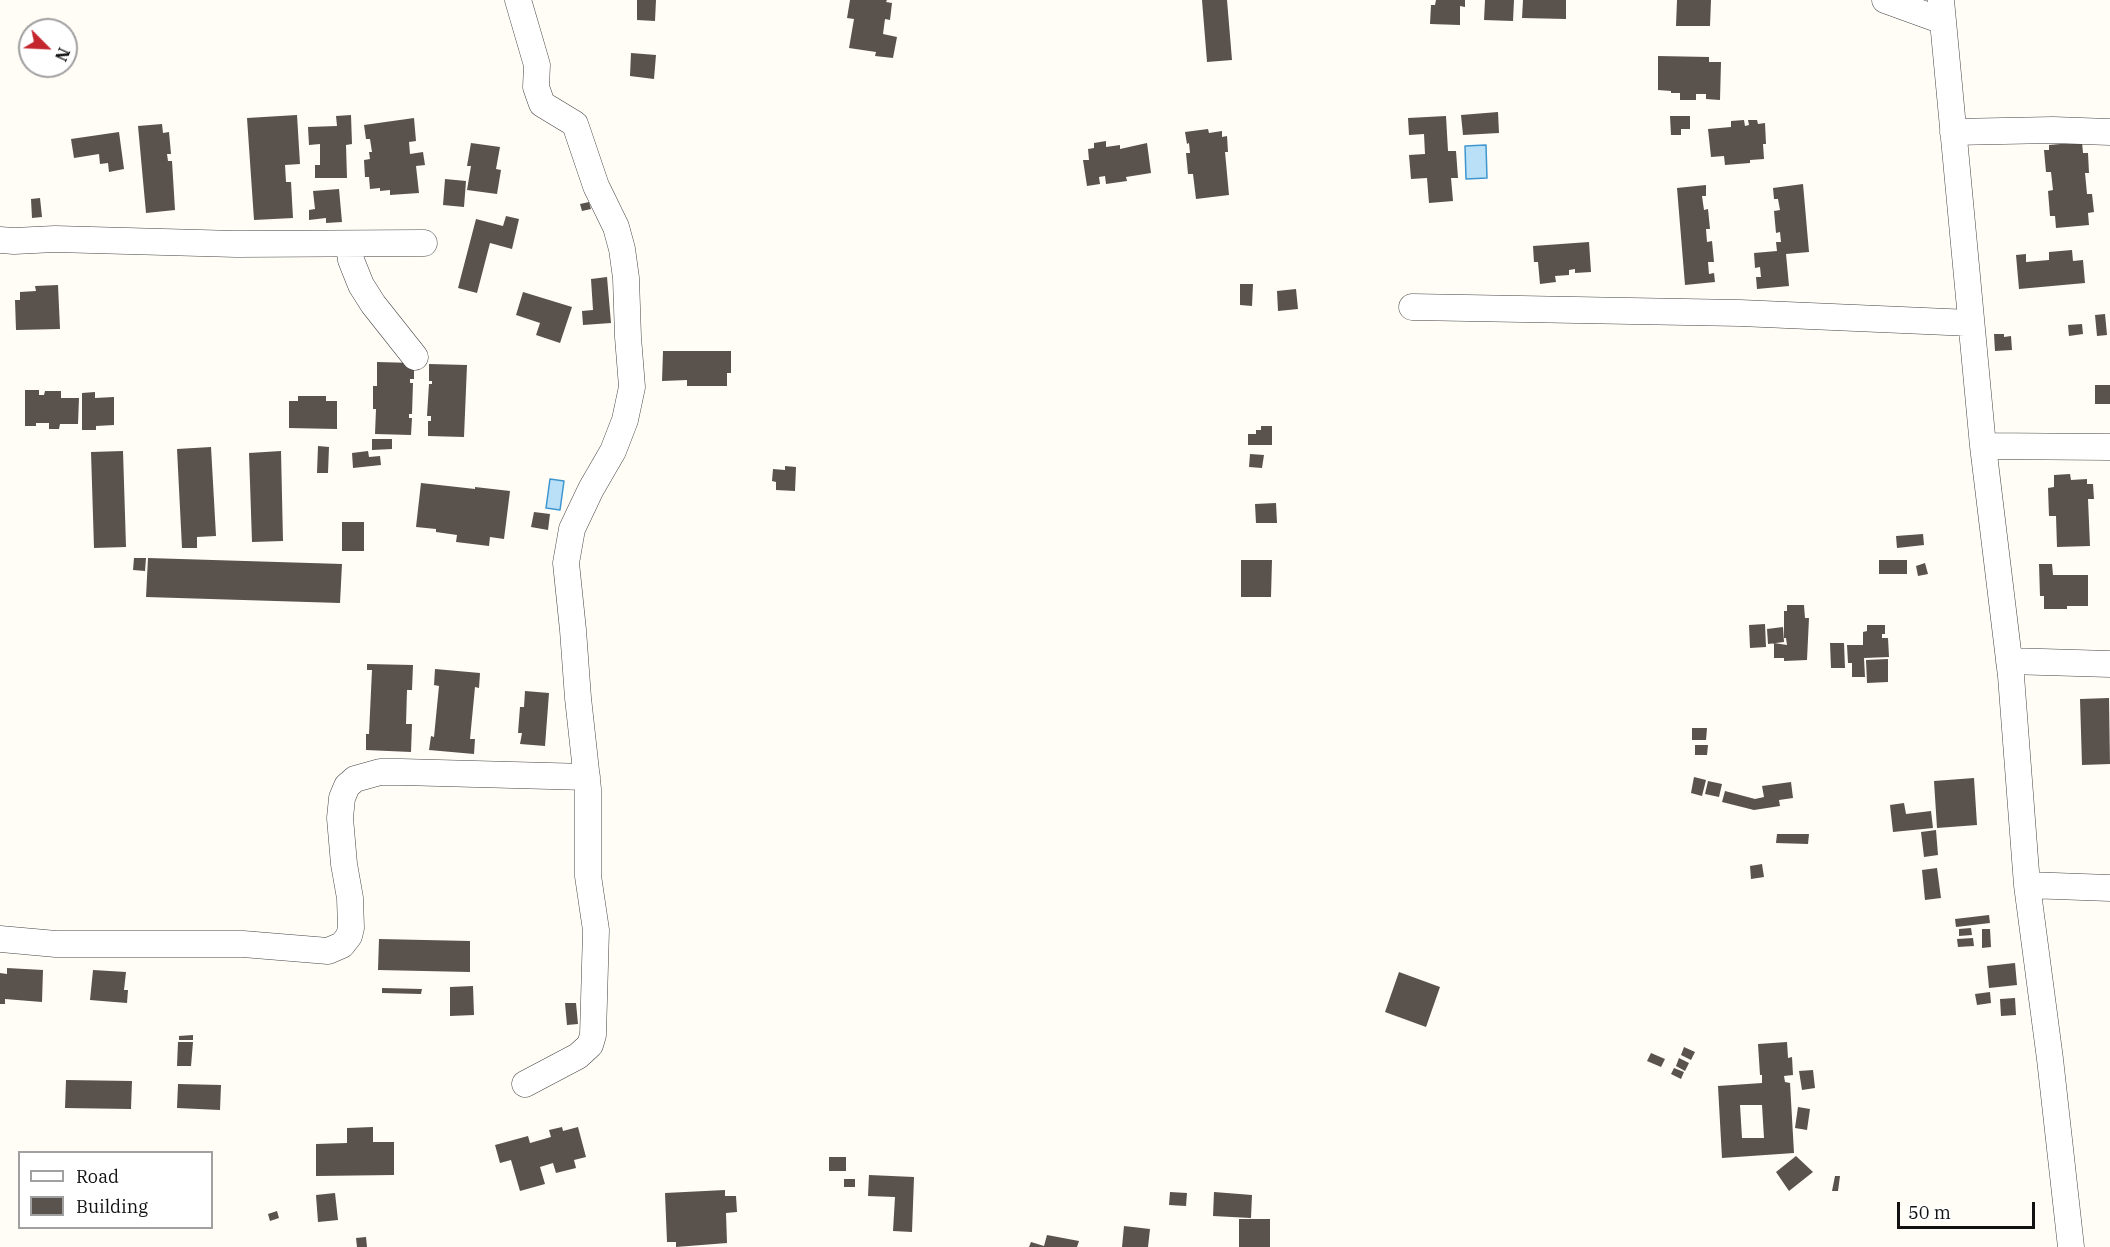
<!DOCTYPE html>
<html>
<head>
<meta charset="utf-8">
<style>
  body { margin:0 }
  #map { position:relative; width:2110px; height:1247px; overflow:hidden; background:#fffdf5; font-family:"IBM Plex Serif",serif }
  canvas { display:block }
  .legend { position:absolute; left:18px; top:1151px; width:195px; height:78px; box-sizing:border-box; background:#fff; border:2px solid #a0a0a0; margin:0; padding:8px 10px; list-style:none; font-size:18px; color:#111 }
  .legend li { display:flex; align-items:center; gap:12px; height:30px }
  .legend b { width:30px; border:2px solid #a0a0a0 }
  .north { position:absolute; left:18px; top:18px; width:60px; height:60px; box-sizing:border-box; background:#fff; border:2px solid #a0a0a0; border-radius:50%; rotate:114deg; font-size:16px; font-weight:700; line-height:24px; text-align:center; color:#111 }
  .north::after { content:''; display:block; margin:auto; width:21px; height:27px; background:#c4262e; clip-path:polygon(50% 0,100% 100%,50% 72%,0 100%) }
  .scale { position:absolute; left:1897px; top:1202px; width:138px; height:27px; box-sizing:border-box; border:3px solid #111; border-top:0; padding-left:8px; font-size:18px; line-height:21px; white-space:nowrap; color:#111; -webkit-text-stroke:4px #fff; paint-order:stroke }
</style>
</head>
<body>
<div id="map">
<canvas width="2110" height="1247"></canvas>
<ul class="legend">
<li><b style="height:8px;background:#fff"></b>Road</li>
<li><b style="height:16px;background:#5a524d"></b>Building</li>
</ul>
<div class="north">N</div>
<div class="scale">50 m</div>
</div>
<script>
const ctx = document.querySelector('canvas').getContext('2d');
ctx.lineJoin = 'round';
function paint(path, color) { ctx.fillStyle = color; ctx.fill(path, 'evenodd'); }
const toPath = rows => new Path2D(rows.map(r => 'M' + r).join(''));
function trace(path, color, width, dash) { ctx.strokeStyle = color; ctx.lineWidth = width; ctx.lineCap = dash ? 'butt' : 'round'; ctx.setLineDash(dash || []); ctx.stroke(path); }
const water = toPath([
  [1486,145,1487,178,1466,179,1465,146,1486,145],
  [550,479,564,481,560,510,546,508,550,479]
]);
const building = toPath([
  [637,0,656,0,655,21,637,20],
  [850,0,887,0,886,2,892,3,890,20,885,19,883,34,897,37,893,58,875,56,876,52,849,48,854,19,847,18],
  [1202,0,1227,0,1232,60,1207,62],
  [1436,0,1465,0,1465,7,1460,6,1460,25,1430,24,1431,5,1435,5],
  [1485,0,1514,0,1513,21,1484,20],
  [1523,0,1566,0,1566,19,1522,18],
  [1677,0,1711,0,1710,26,1676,26],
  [631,53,656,55,654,79,630,76],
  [1658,56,1709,57,1709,62,1721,62,1720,100,1706,99,1706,94,1696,94,1696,100,1680,100,1680,93,1671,93,1671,91,1658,90],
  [1498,112,1499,133,1463,135,1461,115],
  [297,115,300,164,285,165,286,182,291,182,293,218,254,220,247,118],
  [351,115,352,144,346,145,347,178,315,178,315,165,320,165,320,144,309,145,308,127,337,126,336,116],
  [1446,116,1448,151,1456,151,1458,178,1451,178,1453,201,1429,203,1427,178,1411,179,1409,155,1425,154,1424,134,1409,135,1408,118],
  [1670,116,1690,116,1690,129,1681,129,1681,135,1671,135],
  [414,118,416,141,409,142,410,154,423,152,425,165,416,166,419,193,390,195,390,190,380,191,380,188,370,189,369,177,365,177,364,160,370,159,369,152,372,152,370,139,366,139,364,125],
  [1744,120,1745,126,1749,125,1748,120,1757,120,1758,124,1765,123,1766,144,1763,144,1764,159,1750,160,1750,163,1725,165,1724,156,1711,157,1708,129,1731,127,1731,121],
  [162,124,163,133,169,132,171,154,167,154,168,161,172,161,175,210,146,213,138,126],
  [1208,129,1209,133,1222,131,1222,137,1227,136,1228,152,1225,152,1229,195,1196,199,1193,174,1188,174,1186,153,1190,153,1189,143,1187,144,1185,132],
  [119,132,124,169,109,172,108,163,100,164,99,154,74,158,71,139],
  [1106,141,1106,147,1120,145,1120,149,1147,143,1151,173,1126,177,1127,181,1106,184,1105,176,1099,177,1100,184,1087,186,1083,160,1089,160,1088,149,1094,148,1094,143],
  [2082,142,2083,153,2088,153,2089,173,2085,173,2087,194,2092,194,2094,212,2088,213,2089,225,2056,228,2055,216,2050,216,2048,191,2053,190,2051,172,2046,172,2044,150,2049,150,2049,145],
  [471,143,500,147,496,169,501,170,497,194,467,190,471,166,467,166],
  [445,179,466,181,464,207,443,205],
  [1803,184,1809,252,1786,254,1789,286,1757,289,1756,277,1761,277,1760,267,1755,268,1754,253,1777,251,1776,242,1781,242,1780,232,1776,233,1774,211,1780,210,1778,199,1774,199,1773,188],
  [1706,185,1706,196,1702,196,1704,210,1708,209,1710,229,1706,229,1707,242,1712,241,1714,262,1708,262,1709,274,1714,273,1715,282,1685,285,1677,188],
  [339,189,342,222,326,223,326,218,309,220,309,210,315,209,313,191],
  [40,198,42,217,32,218,31,199],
  [589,202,591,209,582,211,580,204],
  [506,216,519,219,512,249,490,243,477,293,458,288,476,219,503,226],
  [1589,242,1591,272,1575,273,1575,269,1569,270,1569,275,1555,276,1556,282,1540,284,1538,262,1534,262,1533,246],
  [2072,250,2073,261,2083,260,2085,283,2019,289,2016,255,2026,254,2026,262,2049,260,2049,252],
  [607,277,611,323,583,325,582,311,593,310,591,279],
  [1240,284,1253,284,1252,306,1240,305],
  [58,285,60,329,16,330,15,300,20,300,20,292,36,291,35,286],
  [1296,289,1298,309,1278,311,1277,291],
  [523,292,572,307,560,343,536,335,540,323,516,315],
  [2105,314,2107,335,2097,336,2095,315],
  [2082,324,2083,334,2069,336,2068,325],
  [1994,334,2004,334,2004,337,2011,336,2012,350,1995,351],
  [663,351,731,351,731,373,727,373,727,386,687,386,687,380,662,381],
  [377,362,414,363,414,379,410,379,410,383,413,383,412,414,409,414,409,418,412,418,411,435,375,434,376,409,373,409,373,386,377,386],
  [429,364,467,365,464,437,428,436,428,421,431,421,431,416,427,416,429,384,432,384,432,381,429,381],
  [2095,385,2110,385,2110,404,2095,404],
  [25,390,39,390,39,395,44,395,45,391,61,391,61,398,79,398,78,424,60,424,59,429,49,429,49,423,36,423,36,426,25,426],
  [95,392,95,398,114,397,114,425,96,426,96,430,82,430,82,393],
  [298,396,326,396,326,401,337,401,337,429,289,428,289,401,298,401],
  [1261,426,1272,426,1272,445,1248,445,1248,434,1256,434,1256,430,1261,430],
  [372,439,392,439,392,449,372,450],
  [318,446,329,447,328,473,317,473],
  [211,447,216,536,197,537,197,548,182,548,177,449],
  [123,451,126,547,94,548,91,452],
  [281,451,283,541,252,542,249,453],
  [368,451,369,457,380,456,381,465,353,468,352,453],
  [1250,454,1264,455,1262,468,1249,467],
  [785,466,796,467,795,491,776,490,776,482,772,481,773,469,785,470],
  [2070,474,2071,480,2087,479,2087,484,2093,484,2094,499,2088,499,2090,546,2057,547,2056,516,2049,516,2048,488,2054,487,2054,475],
  [421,483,475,489,475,487,510,491,504,539,490,537,489,546,456,542,457,535,436,532,436,529,416,527],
  [1276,503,1277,523,1256,523,1255,504],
  [534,512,550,514,548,530,531,527],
  [342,522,364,522,364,551,342,551],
  [1923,534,1924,545,1897,548,1896,536],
  [134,558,146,558,145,571,133,570],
  [148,558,342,564,340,603,146,597],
  [1241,560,1272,560,1271,597,1241,597],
  [1879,560,1907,560,1907,574,1879,574],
  [1925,563,1928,574,1918,576,1916,566],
  [2039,564,2052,564,2053,575,2088,575,2088,606,2067,606,2067,609,2044,609,2044,596,2040,596],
  [1787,605,1804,605,1805,618,1809,618,1807,660,1784,661,1784,658,1774,658,1774,643,1787,645,1786,638,1784,638,1784,611,1787,611],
  [1765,624,1766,647,1750,648,1749,625],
  [1867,625,1885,625,1885,634,1882,634,1882,638,1888,638,1889,657,1864,658,1865,677,1852,677,1852,663,1848,663,1847,645,1863,645,1863,632,1867,631],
  [1783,627,1784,642,1768,644,1767,629],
  [1830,643,1844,643,1845,668,1831,668],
  [1888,659,1888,682,1867,683,1866,660],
  [367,664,413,665,412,690,407,690,406,724,412,724,411,752,366,750,366,734,369,734,372,670,367,670],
  [435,669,480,673,479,688,475,687,470,739,475,739,474,754,429,750,431,736,434,737,439,686,434,685],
  [525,691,549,693,545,746,520,744,522,733,518,733,520,707,524,707],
  [2109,698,2110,764,2082,765,2080,699],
  [1692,728,1707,728,1706,740,1692,740],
  [1695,745,1708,745,1707,755,1695,755],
  [1694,777,1706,780,1702,796,1691,793],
  [1974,778,1977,825,1937,828,1934,781],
  [1708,781,1722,784,1719,797,1705,794],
  [1791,782,1793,798,1779,800,1780,806,1754,810,1722,802,1725,791,1755,799,1764,797,1762,786],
  [1904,803,1906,814,1931,811,1933,828,1893,832,1890,805],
  [1936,830,1938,855,1924,857,1921,832],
  [1777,834,1809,834,1808,844,1776,843],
  [1762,864,1764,877,1751,879,1750,866],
  [1937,868,1941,898,1925,900,1922,870],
  [1989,915,1990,923,1956,927,1955,919],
  [1971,928,1972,935,1959,936,1959,929],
  [1982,929,1990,929,1991,947,1982,948],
  [1973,938,1974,946,1958,947,1957,939],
  [379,939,470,941,470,972,378,970],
  [2015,963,2017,985,1989,988,1987,966],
  [7,968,43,970,42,1002,5,999,5,1004,0,1004,0,973,7,974],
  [93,970,126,972,124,990,128,990,127,1003,90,1000],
  [1399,972,1440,987,1426,1027,1385,1012],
  [473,986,474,1015,450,1016,450,987],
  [382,988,422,989,421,994,382,993],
  [1990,992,1991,1003,1977,1005,1975,994],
  [2015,998,2016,1015,2001,1016,2000,999],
  [565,1003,576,1003,578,1024,567,1025],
  [193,1035,193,1040,179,1040,179,1036],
  [178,1042,193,1042,191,1066,177,1066],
  [1787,1042,1788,1058,1792,1057,1793,1075,1784,1076,1785,1082,1790,1083,1794,1153,1722,1158,1718,1086,1762,1083,1762,1075,1760,1075,1758,1044],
  [1740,1105,1762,1105,1764,1138,1742,1138],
  [1684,1047,1695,1052,1691,1060,1681,1055],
  [1651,1053,1665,1059,1661,1067,1647,1061],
  [1679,1058,1689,1063,1685,1071,1676,1066],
  [1674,1068,1684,1072,1681,1079,1671,1074],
  [1813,1070,1815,1088,1802,1090,1799,1071],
  [66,1080,132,1081,131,1109,65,1108],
  [178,1084,221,1085,220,1110,177,1108],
  [1798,1107,1810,1109,1807,1130,1795,1128],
  [373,1127,373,1142,394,1142,394,1175,316,1176,316,1144,347,1143,347,1128],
  [562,1127,563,1131,578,1127,586,1157,574,1160,576,1168,556,1173,553,1163,540,1167,545,1184,520,1191,511,1160,500,1163,495,1145,528,1136,530,1143,551,1137,549,1130],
  [1796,1156,1813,1172,1789,1191,1776,1172],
  [829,1157,846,1157,846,1171,829,1171],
  [869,1175,914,1177,912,1232,893,1231,895,1197,868,1196],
  [1835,1176,1840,1176,1838,1191,1832,1191],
  [844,1179,855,1179,855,1187,844,1187],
  [725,1190,725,1196,736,1196,737,1212,726,1213,727,1243,676,1247,676,1242,667,1242,665,1193],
  [1170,1192,1187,1193,1186,1206,1169,1205],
  [1214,1192,1252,1195,1251,1218,1213,1216],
  [335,1193,338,1220,318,1222,316,1195],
  [277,1211,279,1218,270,1221,268,1214],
  [1239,1219,1270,1219,1270,1247,1239,1247],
  [1124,1226,1150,1229,1148,1247,1122,1247],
  [1047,1235,1079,1241,1077,1247,1029,1247,1031,1242,1044,1246],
  [366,1237,367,1247,357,1247,356,1238]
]);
const minor = toPath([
  [518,0,537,65,536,87,542,104,575,124,596,186,616,227,622,249,626,278,628,337,632,387,625,420,613,451,591,489,572,529,566,563,573,630,578,698,588,789,588,876,596,930,593,1035,590,1045,578,1056,525,1084],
  [1885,0,1943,21],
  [1941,0,1983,446,2011,676,2027,885,2050,1059,2071,1247],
  [1953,132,2053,130,2110,132],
  [0,240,14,241,55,239,236,244,424,243],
  [349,244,351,260,361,285,373,304,415,357],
  [1412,307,1740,313,1971,323],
  [1983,446,2110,447],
  [2009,661,2110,664],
  [2027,885,2110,888],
  [0,939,56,944,243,944,328,951,342,945,349,936,351,928,350,898,344,864,340,818,342,798,347,786,355,779,380,772,401,772,587,777]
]);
paint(water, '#b9e0f7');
trace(water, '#3f96cf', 1.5);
paint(building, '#5a524d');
trace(minor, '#444', 27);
trace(minor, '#fff', 26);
</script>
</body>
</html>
